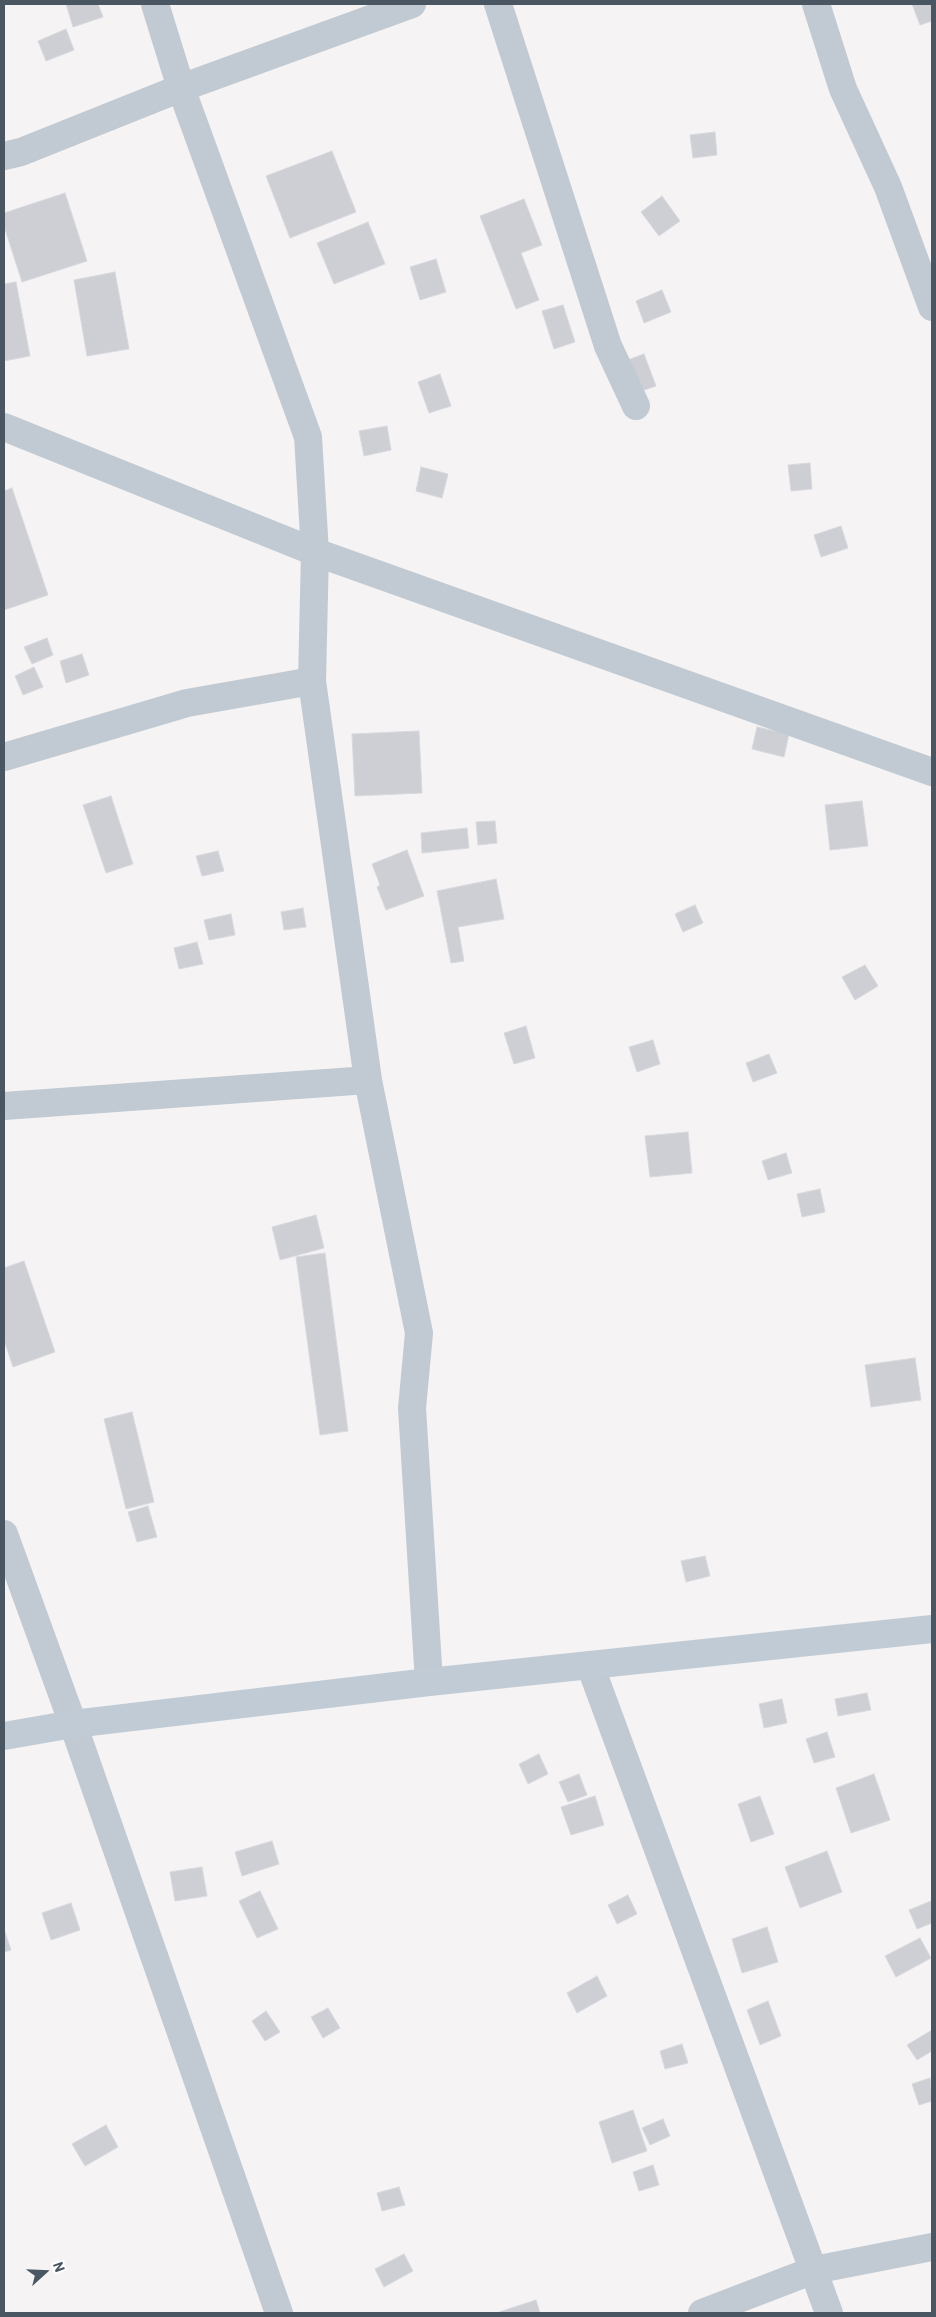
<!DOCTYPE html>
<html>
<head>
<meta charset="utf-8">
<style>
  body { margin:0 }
  #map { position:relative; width:936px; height:2317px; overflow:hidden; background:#f5f3f3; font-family:Barlow,sans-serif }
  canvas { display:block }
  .frame { position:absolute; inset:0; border:5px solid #4a5661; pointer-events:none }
  .north { position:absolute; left:20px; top:2247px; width:50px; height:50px; -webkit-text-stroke:4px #fff; paint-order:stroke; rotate:70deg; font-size:14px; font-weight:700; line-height:20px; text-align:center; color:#4a5661 }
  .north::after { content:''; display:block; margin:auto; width:18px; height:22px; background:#4a5661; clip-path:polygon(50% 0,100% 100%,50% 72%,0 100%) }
</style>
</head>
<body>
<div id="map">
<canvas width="936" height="2317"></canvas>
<div class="frame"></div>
<div class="north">N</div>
</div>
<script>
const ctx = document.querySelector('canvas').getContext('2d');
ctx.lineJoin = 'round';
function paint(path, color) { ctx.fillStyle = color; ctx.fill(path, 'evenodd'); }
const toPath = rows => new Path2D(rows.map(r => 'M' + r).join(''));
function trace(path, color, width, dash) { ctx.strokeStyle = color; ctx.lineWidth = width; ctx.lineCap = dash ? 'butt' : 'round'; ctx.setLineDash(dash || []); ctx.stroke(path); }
const building = toPath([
  [66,4,98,4,103,17,73,27,66,4],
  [912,4,932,4,932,21,920,25,912,4],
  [66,29,74,50,46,61,38,41,66,29],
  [715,132,717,155,693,158,690,135,715,132],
  [332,151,356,212,290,238,266,176,332,151],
  [65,193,87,261,22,282,4,226,4,213,65,193],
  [662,196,680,221,659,236,641,212,662,196],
  [524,199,542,245,521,253,539,300,516,309,480,216,524,199],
  [368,222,385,264,334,284,317,243,368,222],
  [436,259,446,292,420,300,410,267,436,259],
  [115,272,129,349,87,356,74,280,115,272],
  [16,282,30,356,4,361,4,284,16,282],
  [662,290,671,312,644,323,636,301,662,290],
  [563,305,575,342,554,349,542,311,563,305],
  [644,354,656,386,636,393,625,361,644,354],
  [440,374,451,406,429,413,418,382,440,374],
  [387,426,391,450,364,456,359,431,387,426],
  [810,463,812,489,791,491,788,465,810,463],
  [421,467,448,474,442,498,416,491,421,467],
  [12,488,48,595,4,610,4,491,12,488],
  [841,526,848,548,821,557,814,535,841,526],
  [47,638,53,655,32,664,24,647,47,638],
  [82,654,89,675,66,683,60,661,82,654],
  [34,667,43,687,23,695,15,676,34,667],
  [757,727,789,734,784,757,752,749,757,727],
  [419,731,422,793,355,796,352,734,419,731],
  [111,796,133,864,106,873,83,805,111,796],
  [862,801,868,846,830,850,825,805,862,801],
  [495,821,497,843,478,845,476,822,495,821],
  [467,828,469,848,422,853,421,833,467,828],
  [407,850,424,896,386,910,377,887,380,885,372,864,407,850],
  [218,851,224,871,202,876,196,856,218,851],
  [496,879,504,919,458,927,464,961,451,963,437,891,496,879],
  [695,905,703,923,683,932,675,914,695,905],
  [303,908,306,927,284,930,281,912,303,908],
  [231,914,235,935,209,940,204,920,231,914],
  [197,942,203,964,179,969,174,948,197,942],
  [865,965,878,986,855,1000,842,977,865,965],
  [526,1026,535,1058,514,1064,504,1033,526,1026],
  [653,1040,660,1064,637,1072,629,1047,653,1040],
  [769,1054,777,1073,753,1082,746,1063,769,1054],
  [688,1132,692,1173,650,1177,645,1136,688,1132],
  [786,1153,792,1173,768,1180,762,1161,786,1153],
  [820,1189,825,1212,802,1217,797,1194,820,1189],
  [316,1215,324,1248,280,1260,272,1227,316,1215],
  [325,1253,348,1431,320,1435,296,1257,325,1253],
  [24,1261,55,1352,13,1367,4,1340,4,1268,24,1261],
  [915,1358,921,1400,871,1407,865,1365,915,1358],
  [132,1412,154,1502,126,1509,104,1419,132,1412],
  [148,1506,157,1537,137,1542,128,1512,148,1506],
  [705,1556,710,1576,686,1582,681,1561,705,1556],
  [867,1693,871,1710,838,1716,835,1699,867,1693],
  [782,1699,787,1723,764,1728,759,1704,782,1699],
  [827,1732,835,1757,814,1763,806,1739,827,1732],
  [539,1754,548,1774,528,1784,519,1764,539,1754],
  [579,1774,587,1795,568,1802,559,1782,579,1774],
  [874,1774,890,1820,851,1833,836,1788,874,1774],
  [595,1796,604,1825,571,1835,561,1807,595,1796],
  [760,1796,774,1834,751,1842,738,1804,760,1796],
  [272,1841,279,1864,242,1876,235,1852,272,1841],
  [827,1851,842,1892,800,1908,785,1867,827,1851],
  [202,1867,207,1896,175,1901,170,1872,202,1867],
  [260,1891,278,1929,257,1938,239,1901,260,1891],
  [628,1895,637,1914,617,1924,608,1905,628,1895],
  [931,1901,932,1923,917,1929,909,1910,931,1901],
  [71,1903,80,1930,51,1940,42,1913,71,1903],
  [767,1927,778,1962,742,1973,732,1939,767,1927],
  [4,1929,11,1950,4,1952,4,1929],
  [920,1938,931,1958,896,1977,885,1956,920,1938],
  [597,1976,607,1996,577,2013,567,1993,597,1976],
  [768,2001,781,2036,760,2045,747,2010,768,2001],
  [328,2008,340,2028,323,2038,311,2017,328,2008],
  [266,2011,280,2032,265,2041,252,2021,266,2011],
  [932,2030,932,2051,917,2060,907,2045,932,2030],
  [682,2044,688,2063,665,2069,660,2051,682,2044],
  [930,2078,932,2101,919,2105,912,2084,930,2078],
  [633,2110,647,2151,612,2163,599,2122,633,2110],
  [663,2119,670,2136,650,2145,642,2128,663,2119],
  [106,2125,118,2147,85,2166,72,2144,106,2125],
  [653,2165,659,2185,639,2191,633,2172,653,2165],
  [399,2187,405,2205,382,2211,377,2193,399,2187],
  [404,2254,413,2271,384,2287,375,2269,404,2254],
  [536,2300,540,2313,496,2313,536,2300]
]);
const street = toPath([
  [155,4,181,88,308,437,315,552,312,681,368,1080,419,1333,412,1408,429,1682],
  [498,4,608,346,636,406],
  [816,4,843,89,888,187,932,307],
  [4,156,21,152,181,88,412,4],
  [4,427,315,552,932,772],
  [4,757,187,703,312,681],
  [4,1106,368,1080],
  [4,1534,73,1724,279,2313],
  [590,1665,829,2313],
  [702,2313,814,2270,932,2247]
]);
const secondary = toPath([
  [4,1736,73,1724,429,1682,932,1629]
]);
paint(building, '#cdcfd5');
trace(building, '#d7d9de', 1);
trace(street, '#c1cad2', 28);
trace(secondary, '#c1cbd6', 28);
</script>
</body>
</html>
